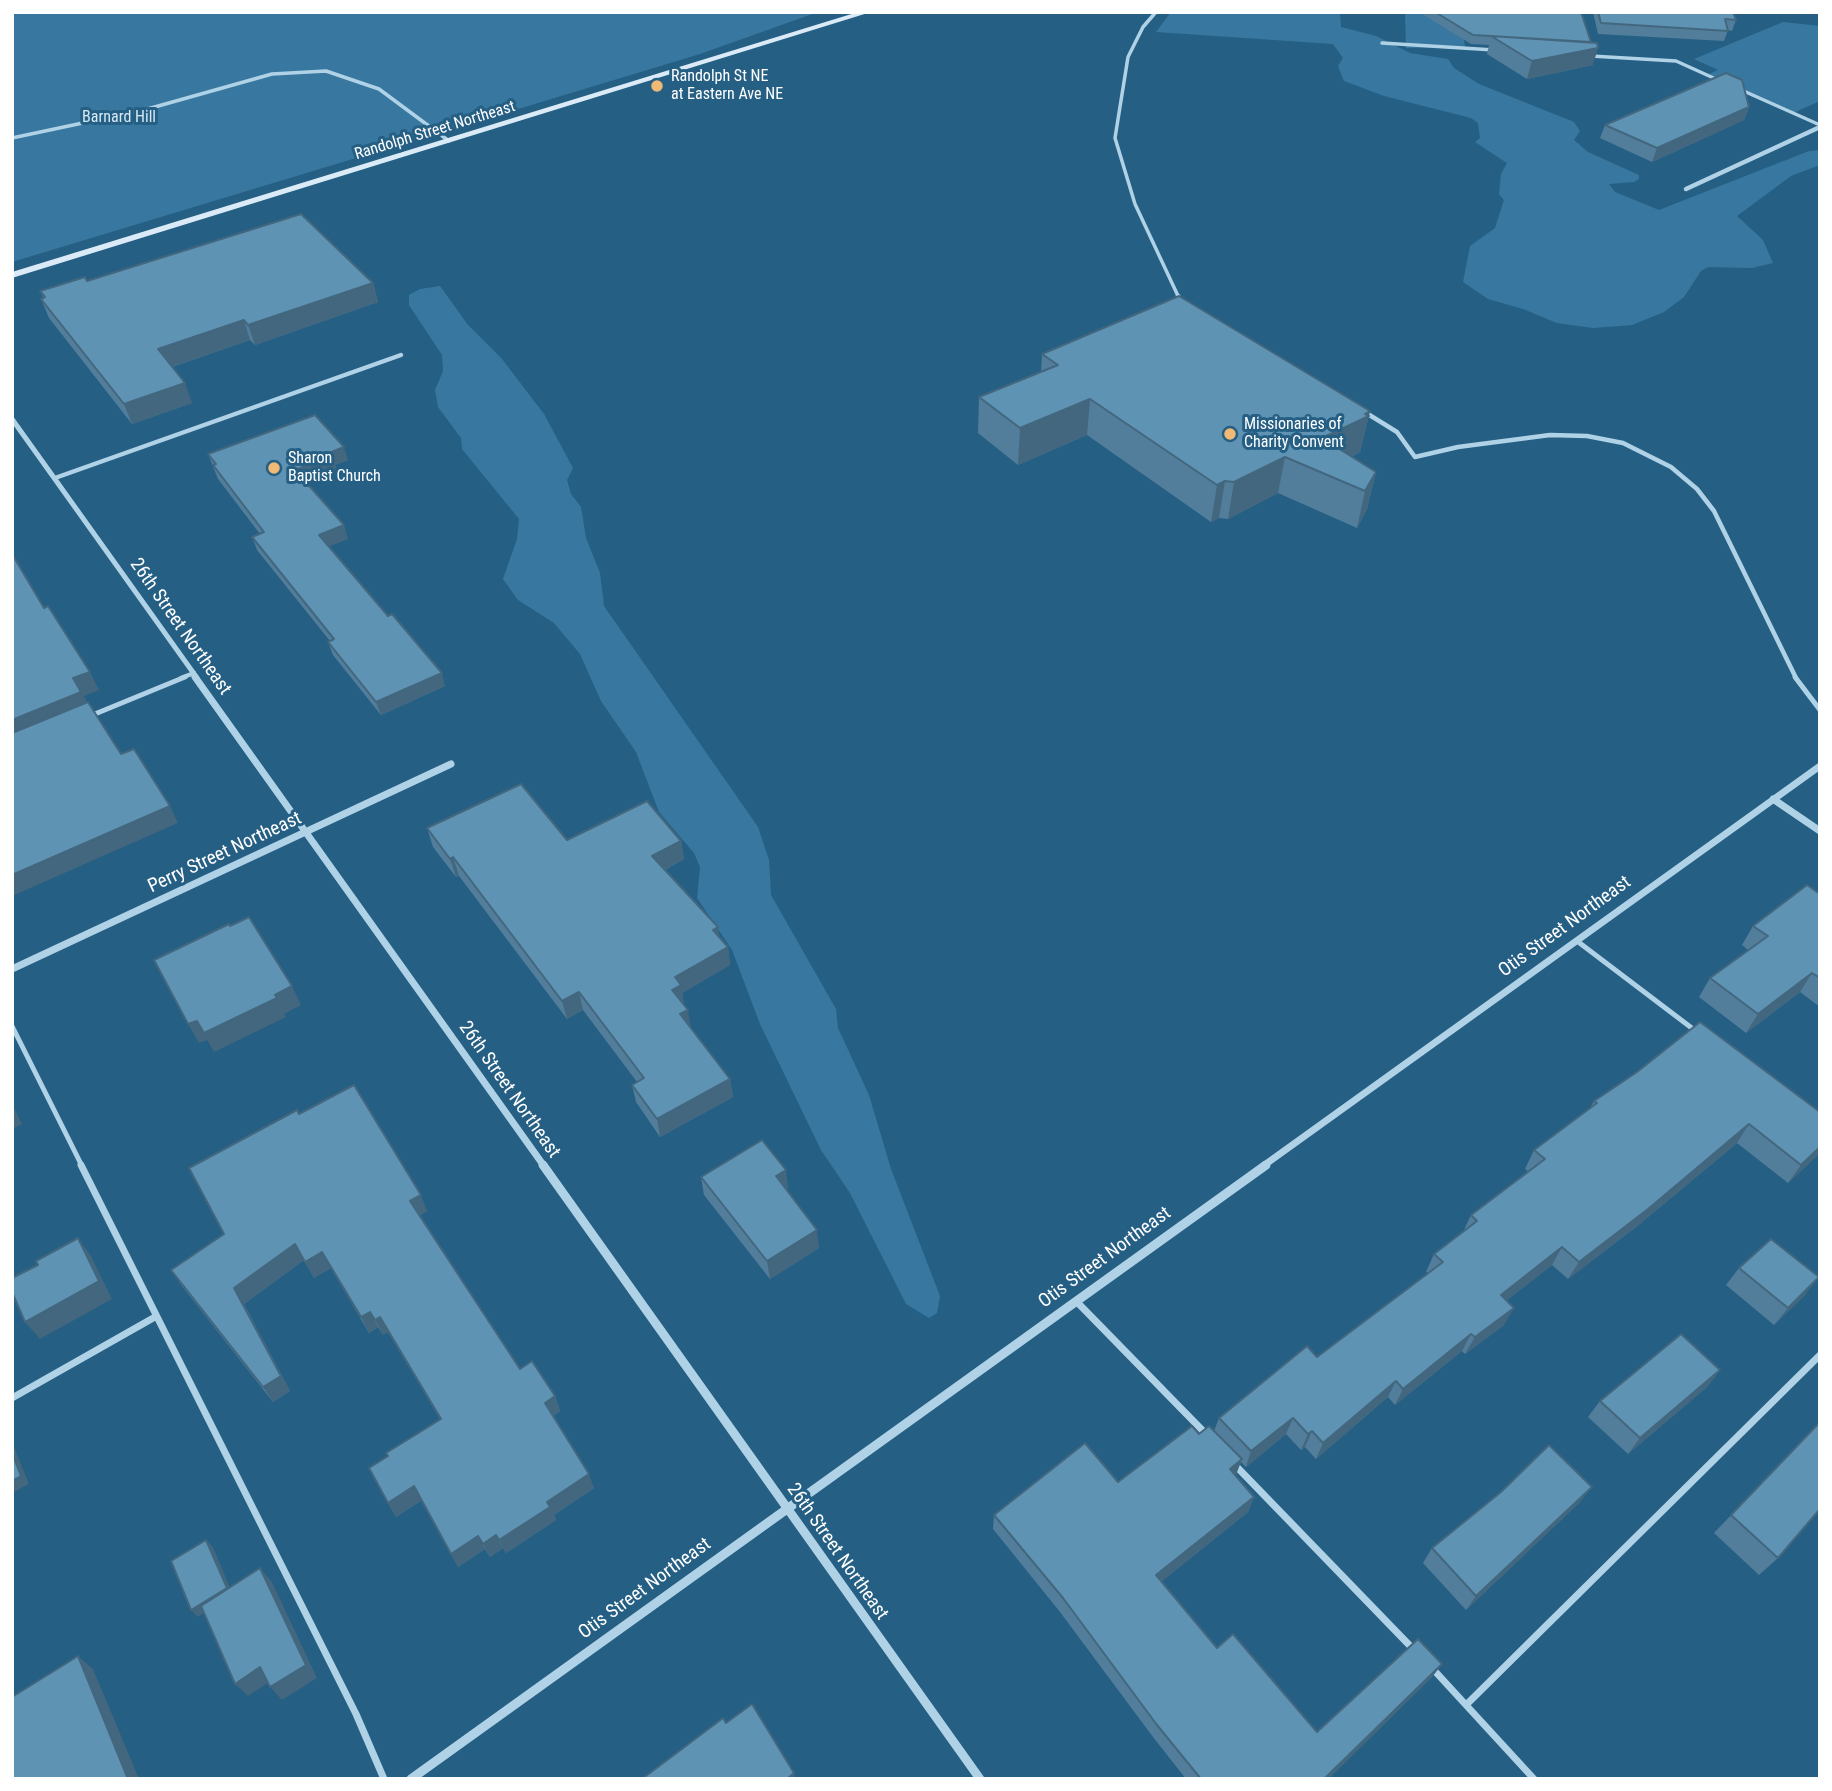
<!DOCTYPE html>
<html>
<head>
<meta charset="utf-8">
<style>
  body { margin:0 }
  #map { position:relative; width:1832px; height:1791px; overflow:hidden; background:#265f84; font-family:"Roboto Condensed",sans-serif }
  canvas { display:block }
  .frame { position:absolute; inset:0; border:14px solid #fff; pointer-events:none }
</style>
</head>
<body>
<div id="map">
<canvas width="1832" height="1791"></canvas>
<div class="frame"></div>
</div>
<script>
const ctx = document.querySelector('canvas').getContext('2d');
ctx.lineJoin = 'round';
function paint(path, color) { ctx.fillStyle = color; ctx.fill(path, 'evenodd'); }
const toPath = rows => new Path2D(rows.map(r => 'M' + r).join(''));
function trace(path, color, width, dash) { ctx.strokeStyle = color; ctx.lineWidth = width; ctx.lineCap = dash ? 'butt' : 'round'; ctx.setLineDash(dash || []); ctx.stroke(path); }
function drawText(font, color, halo, rows, align = 'center') {
  ctx.font = font + ' "Roboto Condensed",sans-serif'; ctx.lineWidth = 6; ctx.setLineDash([]); ctx.textBaseline = 'middle'; ctx.strokeStyle = halo; ctx.fillStyle = color; for (const [text, x, y, turn = 0] of rows) {
    ctx.save(); ctx.translate(x, y); ctx.rotate((+turn || 0) * Math.PI / 180); ctx.textAlign = isNaN(turn) ? turn : align; if (halo) ctx.strokeText(text, 0, 0); ctx.fillText(text, 0, 0); ctx.restore();
  }
}
const green = toPath([
  [12,12,818,12,700,54,12,262],
  [1171,12,1340,12,1341,27,1376,36,1410,53,1448,59,1454,68,1479,84,1574,122,1580,131,1574,140,1588,152,1639,175,1639,179,1634,182,1609,184,1615,192,1659,210,1809,151,1820,150,1820,165,1791,176,1737,216,1763,240,1773,263,1752,268,1708,267,1701,271,1684,297,1664,312,1632,325,1593,328,1557,323,1523,309,1488,299,1463,282,1470,246,1495,228,1504,200,1499,194,1501,174,1507,163,1475,142,1480,138,1478,123,1471,118,1384,96,1344,81,1338,66,1343,58,1333,44,1156,32],
  [1405,12,1460,12,1465,47,1406,48],
  [1783,22,1820,26,1820,101,1793,113,1709,74,1718,70,1694,59],
  [440,286,468,325,502,359,544,414,573,468,567,480,571,494,581,507,586,538,600,573,604,606,758,827,769,860,771,895,836,1009,838,1028,869,1095,891,1169,940,1296,937,1313,929,1318,906,1304,850,1193,821,1150,760,1024,732,950,697,898,700,867,694,853,659,812,636,752,601,701,580,654,554,623,518,600,503,579,517,539,519,519,462,449,461,438,438,407,435,390,443,371,442,355,409,305,409,295,420,289]
]);
const laneFar3 = toPath([
  [1156,12,1143,27,1128,57,1115,138,1135,204,1179,298],
  [1382,43,1494,50],
  [1591,56,1676,61,1718,80],
  [1739,89,1820,125],
  [12,138,144,110,272,74,326,71,379,89,449,141]
]);
const laneFar2 = toPath([
  [1178,296,1181,301],
  [1363,411,1397,432,1415,457,1458,447,1550,435,1587,436,1623,443,1671,467,1697,489,1714,511,1796,678],
  [55,478,401,355],
  [181,678,194,673]
]);
const laneFar1 = toPath([
  [1795,677,1820,710],
  [90,716,185,677],
  [1577,941,1697,1032],
  [12,1026,82,1166]
]);
const lane = toPath([
  [81,1165,356,1714,384,1779],
  [1076,1301,1206,1434],
  [12,1398,155,1317],
  [1234,1464,1415,1651],
  [1432,1668,1534,1779],
  [1467,1704,1820,1355]
]);
const streetFar3 = toPath([
  [1686,189,1820,127]
]);
const streetFar2 = toPath([
  [12,419,197,678]
]);
const streetFar1 = toPath([
  [195,677,544,1166],
  [1773,799,1820,831],
  [12,969,451,764],
  [1263,1166,1820,766]
]);
const street = toPath([
  [543,1165,980,1779],
  [411,1779,1266,1165]
]);
const secondary = toPath([
  [858,12,871,12,12,278,12,272,858,12]
]);
const wall = toPath([
  [1419,12,1581,12,1593,65,1527,79,1487,54,1489,45,1471,44],
  [1593,12,1733,12,1736,20,1732,31,1728,30,1724,41,1598,34],
  [1749,107,1744,120,1652,162,1600,138,1605,125],
  [87,281,373,283,378,302,255,345,250,340,172,367,192,403,132,424,49,318,41,299,43,298,40,291],
  [1042,354,1370,411,1360,452,1351,457,1376,472,1367,509,1357,528,1278,493,1228,519,1219,518,1211,522,1087,435,1018,465,978,433,979,397,1041,372],
  [208,454,348,460,335,465,337,469,305,481,348,539,329,546,445,686,381,715,333,655,328,642,330,641,257,550,252,537,260,534,218,479],
  [427,828,567,840,681,841,684,859,665,870,728,947,730,965,682,993,684,1004,691,1028,730,1079,733,1097,660,1137,636,1102,632,1085,637,1082,583,1010,567,1019,459,876,456,877,433,847],
  [1820,894,1820,1007,1800,992,1746,1033,1699,997,1710,978,1748,950,1742,945,1753,926],
  [1594,1101,1820,1112,1820,1153,1788,1183,1737,1143,1636,1227,1568,1279,1552,1265,1507,1300,1504,1325,1465,1354,1462,1351,1395,1405,1388,1397,1316,1459,1305,1447,1301,1450,1286,1434,1246,1467,1241,1462,1235,1475,1254,1497,1248,1512,1162,1581,1217,1648,1317,1732,1442,1664,1432,1677,1328,1779,1186,1779,1153,1737,1060,1612,993,1529,994,1515,1118,1482,1214,1431,1219,1418,1317,1357,1428,1273,1426,1272,1434,1254,1463,1232,1471,1215,1528,1171,1525,1169,1534,1150,1590,1108],
  [299,1114,427,1211,420,1215,520,1369,555,1396,560,1411,553,1416,594,1488,554,1515,556,1520,506,1553,503,1548,490,1557,485,1549,458,1567,422,1500,396,1517,388,1503,388,1456,440,1419,388,1332,383,1335,378,1327,369,1333,331,1268,314,1278,304,1260,244,1304,290,1391,273,1402,182,1286,171,1270,224,1234],
  [701,1177,788,1188,786,1189,819,1248,770,1279,704,1195],
  [1739,1268,1805,1295,1774,1325,1726,1285],
  [1720,1370,1707,1387,1628,1454,1588,1417,1600,1401],
  [1820,1422,1820,1512,1818,1511,1778,1558,1759,1575,1714,1533],
  [1580,1502,1466,1610,1423,1563,1432,1548]
]);
const shadedWall = toPath([
  [1598,48,1593,65,1527,79,1532,61],
  [1749,107,1744,120,1652,162,1657,148],
  [373,283,378,302,255,345,248,325],
  [244,320,250,340,165,369,158,349],
  [185,383,192,403,132,424,124,404],
  [1090,399,1087,435,1018,465,1020,428],
  [1370,411,1360,452,1320,472,1322,438],
  [344,447,348,460,335,465,337,469,300,483,295,470,329,453],
  [1285,457,1278,493,1228,519,1234,482],
  [1376,472,1367,509,1357,528,1365,491],
  [1225,481,1219,518,1211,522,1217,485],
  [344,525,348,539,323,549,319,535],
  [90,672,99,690,84,696,91,710,12,743,12,720,73,678],
  [442,673,445,686,381,715,376,702],
  [170,806,178,823,12,896,12,875],
  [681,841,684,859,655,875,652,856],
  [453,857,459,876,456,877,450,859],
  [718,927,721,946,713,930],
  [728,947,730,965,682,993,684,1004,672,990,675,977],
  [1812,973,1800,992,1746,1033,1758,1014],
  [292,986,301,1005,284,1014,286,1017,214,1052,207,1040,199,1043,188,1024,275,995],
  [579,992,583,1010,567,1019,562,1001],
  [688,1010,691,1028,680,1014],
  [730,1079,733,1097,660,1137,657,1119],
  [12,1104,22,1124,12,1129],
  [1749,1124,1737,1143,1636,1227,1568,1279,1579,1262],
  [1820,1147,1820,1153,1788,1183,1801,1165],
  [786,1170,788,1188,778,1194,776,1176],
  [421,1195,427,1211,417,1217,410,1201],
  [817,1230,819,1248,770,1279,767,1261],
  [78,1238,91,1256,112,1299,40,1339,25,1322],
  [295,1244,304,1260,244,1304,290,1391,273,1402,263,1387,234,1288],
  [1562,1247,1552,1265,1492,1312,1501,1295],
  [322,1252,331,1268,314,1278,305,1262],
  [1819,1277,1805,1295,1774,1325,1788,1308],
  [1514,1308,1504,1325,1465,1354,1475,1337],
  [370,1312,378,1327,369,1333,361,1317],
  [380,1317,388,1332,383,1335,375,1320],
  [1471,1334,1462,1351,1395,1405,1403,1389],
  [1720,1370,1707,1387,1628,1454,1640,1438],
  [1396,1381,1388,1397,1316,1459,1323,1443],
  [555,1396,560,1411,551,1417,545,1403],
  [1293,1418,1286,1434,1246,1467,1251,1451],
  [1312,1431,1305,1447,1301,1450,1308,1434],
  [12,1442,29,1484,12,1493],
  [1242,1459,1236,1475,1224,1484,1230,1469],
  [589,1474,594,1488,554,1515,556,1520,506,1553,499,1540,547,1502],
  [414,1486,422,1500,396,1517,388,1503],
  [1592,1487,1580,1502,1466,1610,1476,1596],
  [1254,1497,1248,1512,1152,1589,1156,1575],
  [496,1535,503,1548,490,1557,483,1544],
  [478,1536,485,1549,458,1567,451,1554],
  [206,1540,213,1547,233,1595,198,1617,191,1610],
  [260,1568,272,1582,317,1678,282,1700,270,1687],
  [78,1656,93,1669,139,1779,128,1779],
  [1442,1664,1432,1677,1328,1779,1324,1779],
  [260,1667,272,1680,248,1696,235,1684],
  [794,1773,795,1779,787,1779]
]);
const building = toPath([
  [1435,12,1581,12,1591,42,1473,35,1435,12],
  [1598,12,1733,12,1736,20,1725,19,1728,31,1601,23,1598,12],
  [1491,36,1597,43,1598,48,1532,61,1491,36],
  [1726,73,1742,80,1749,107,1657,148,1605,125,1726,73],
  [301,214,373,283,248,325,244,320,158,349,185,383,124,404,41,299,45,297,40,291,85,277,87,281,301,214],
  [1179,296,1370,411,1365,414,1369,416,1322,438,1376,472,1365,491,1285,457,1234,482,1225,481,1217,485,1090,399,1020,428,979,397,1058,365,1042,354,1179,296],
  [315,415,344,447,329,453,333,456,295,470,344,525,319,535,388,616,392,614,442,673,376,702,328,642,334,639,252,537,264,532,213,465,216,464,208,454,315,415],
  [12,554,44,608,48,606,90,672,73,678,81,692,12,720,12,554],
  [88,702,121,754,134,749,170,806,12,875,12,733,88,702],
  [521,784,567,840,647,801,681,841,652,856,718,927,713,930,728,947,675,977,681,985,672,990,688,1010,680,1014,730,1079,657,1119,632,1085,644,1078,579,992,562,1001,453,857,450,859,427,828,521,784],
  [1807,885,1820,894,1820,978,1812,973,1758,1014,1710,978,1768,936,1753,926,1807,885],
  [249,917,292,986,275,995,277,998,204,1033,197,1021,188,1024,154,960,229,924,230,926,249,917],
  [1700,1022,1820,1112,1820,1147,1801,1165,1749,1124,1648,1209,1579,1262,1562,1247,1501,1295,1514,1308,1475,1337,1471,1334,1403,1389,1396,1381,1323,1443,1312,1431,1308,1434,1293,1418,1251,1451,1219,1418,1307,1346,1317,1357,1443,1262,1434,1254,1477,1221,1471,1215,1545,1159,1534,1150,1597,1103,1594,1101,1637,1072,1700,1022],
  [354,1085,421,1195,410,1201,520,1369,532,1361,555,1396,545,1403,589,1474,547,1502,550,1507,499,1540,496,1535,483,1544,478,1536,451,1554,414,1486,388,1503,369,1468,388,1456,386,1453,441,1419,380,1317,375,1320,370,1312,361,1317,322,1252,305,1262,295,1244,234,1288,281,1376,263,1387,171,1270,224,1234,189,1168,297,1110,299,1114,354,1085],
  [762,1140,786,1170,776,1176,817,1230,767,1261,701,1177,762,1140],
  [78,1238,99,1281,25,1322,12,1292,12,1278,38,1265,36,1261,78,1238],
  [1771,1239,1819,1277,1788,1308,1739,1268,1771,1239],
  [1681,1334,1720,1370,1640,1438,1600,1401,1681,1334],
  [1820,1422,1820,1509,1778,1558,1731,1515,1820,1422],
  [1192,1426,1199,1434,1209,1426,1242,1459,1230,1469,1254,1497,1156,1575,1217,1648,1233,1634,1317,1732,1418,1639,1442,1664,1324,1779,1201,1779,1157,1725,1063,1598,994,1515,1085,1443,1118,1482,1192,1426],
  [1549,1445,1592,1487,1476,1596,1432,1548,1501,1492,1549,1445],
  [12,1453,21,1476,12,1481,12,1453],
  [206,1540,227,1588,191,1610,171,1561,206,1540],
  [260,1568,306,1665,270,1687,260,1667,235,1684,201,1606,260,1568],
  [78,1656,128,1779,12,1779,12,1697,78,1656],
  [752,1704,794,1773,787,1779,642,1779,723,1718,726,1723,752,1704]
]);
const markers = [
  [657,86,7,"#f0b975"],
  [1230,434,7,"#f0b975"],
  [274,468,7,"#f0b975"]
];
const farPoinames = [
  ["Randolph St NE",671,77],
  ["at Eastern Ave NE",671,95],
  ["Missionaries of",1244,425],
  ["Charity Convent",1244,443],
  ["Sharon",288,459],
  ["Baptist Church",288,477]
];
const farParknames = [
  ["Barnard Hill",119,118]
];
const farStreetnames = [
  ["Randolph Street Northeast",435,131,-17]
];
const streetNames = [
  ["26th Street Northeast",180,627,55],
  ["Perry Street Northeast",225,853,-25],
  ["Otis Street Northeast",1565,927,-36],
  ["26th Street Northeast",509,1090,55],
  ["Otis Street Northeast",1105,1258,-36],
  ["26th Street Northeast",837,1552,55],
  ["Otis Street Northeast",645,1589,-36]
];
paint(green, '#3878a0');
trace(laneFar3, '#b0d2e7', 3.5);
trace(laneFar2, '#b0d2e7', 4.5);
trace(laneFar1, '#b0d2e7', 5);
trace(lane, '#b0d2e7', 7);
trace(streetFar3, '#b0d2e7', 4.5);
trace(streetFar2, '#b0d2e7', 5);
trace(streetFar1, '#b0d2e7', 7);
trace(street, '#b0d2e7', 9);
paint(secondary, '#daebf7');
paint(wall, '#527e9b');
paint(shadedWall, '#42677e');
paint(building, '#5f93b4');
trace(building, '#42677e', 2);
for (const [x, y, r, color] of markers) { const dot = new Path2D(); dot.arc(x, y, r, 0, 2 * Math.PI); ctx.fillStyle = color; ctx.fill(dot); trace(dot, '#265f84', 2.5); }
drawText('16px', '#fff', '#265f84', farPoinames, 'left');
drawText('16px', '#d4e9f6', '#265f84', farParknames);
drawText('16px', '#fff', '#265f84', farStreetnames);
drawText('19px', '#fff', '#265f84', streetNames);
</script>
</body>
</html>
